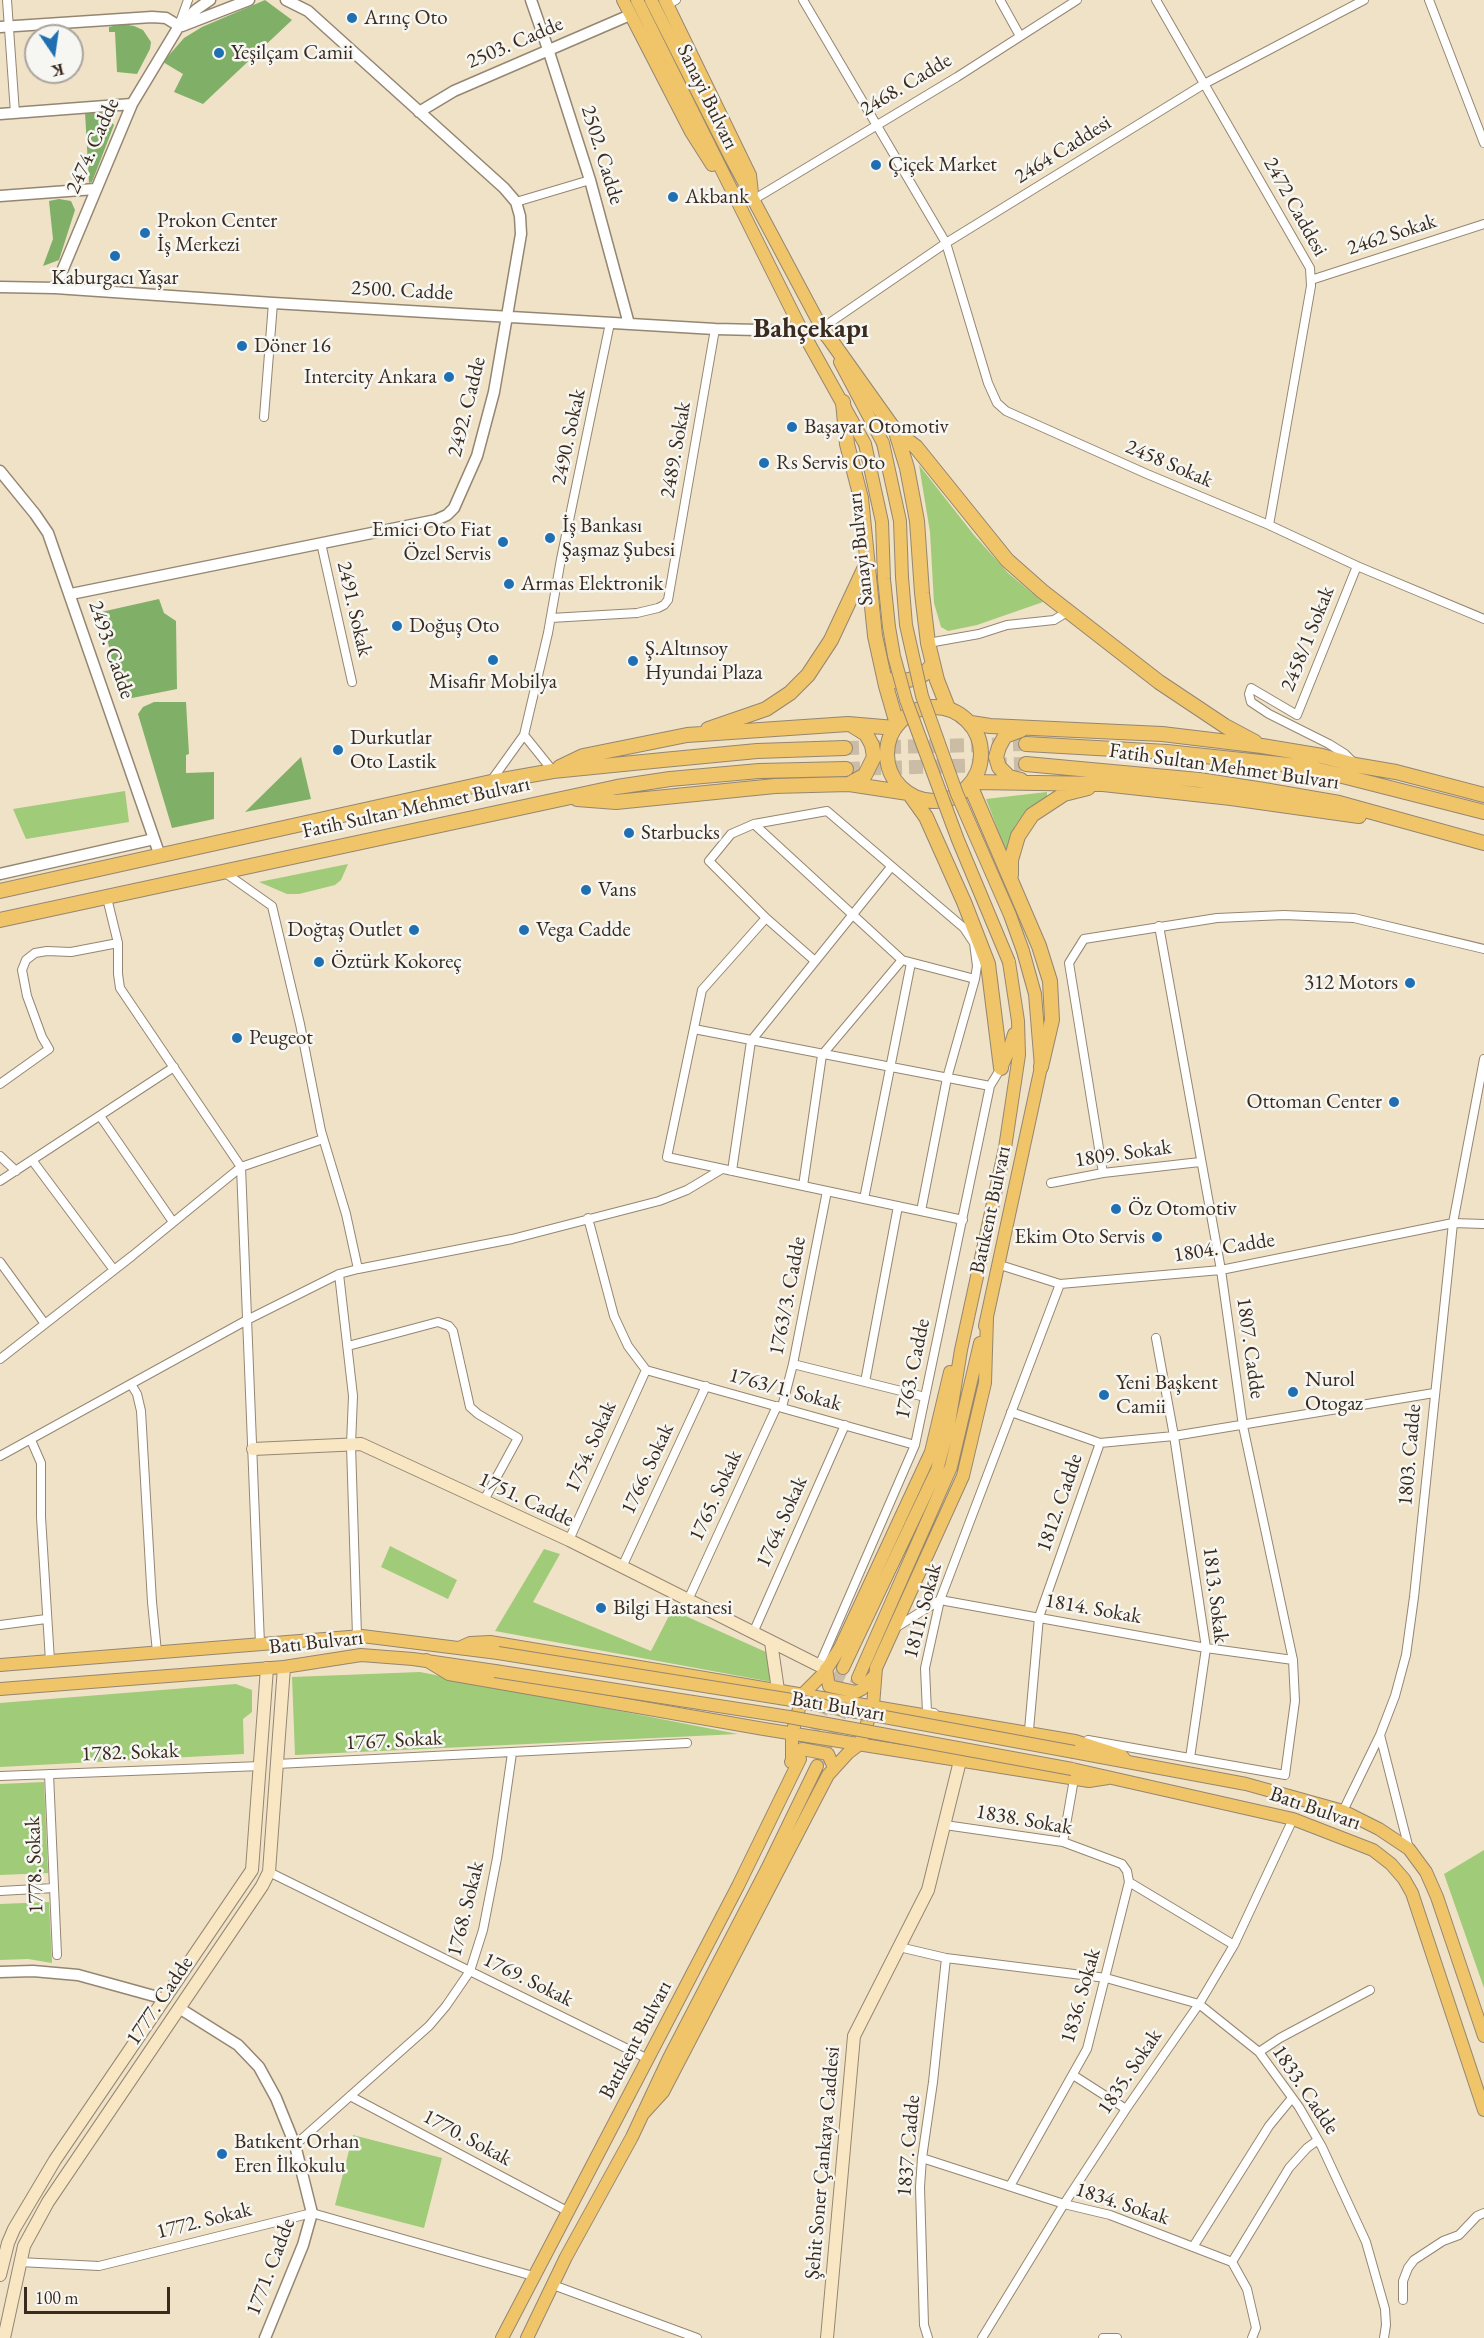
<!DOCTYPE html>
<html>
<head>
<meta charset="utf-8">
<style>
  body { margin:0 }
  #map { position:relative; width:1484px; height:2338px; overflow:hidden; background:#efe2c7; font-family:"EB Garamond",serif }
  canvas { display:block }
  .north { position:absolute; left:24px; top:24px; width:60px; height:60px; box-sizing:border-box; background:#f6f6f2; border:2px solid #aba49d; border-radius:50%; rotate:167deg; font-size:16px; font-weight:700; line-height:24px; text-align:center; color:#3b2a1e }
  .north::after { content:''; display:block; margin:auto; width:21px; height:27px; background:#1f6fb2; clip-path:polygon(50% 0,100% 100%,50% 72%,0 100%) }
  .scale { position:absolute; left:24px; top:2287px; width:146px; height:27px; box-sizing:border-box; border:3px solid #3b2a1e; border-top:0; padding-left:8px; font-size:18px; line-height:21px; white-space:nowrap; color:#3b2a1e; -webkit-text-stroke:4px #f6f6f2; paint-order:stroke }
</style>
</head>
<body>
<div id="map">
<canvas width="1484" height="2338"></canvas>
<div class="north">K</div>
<div class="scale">100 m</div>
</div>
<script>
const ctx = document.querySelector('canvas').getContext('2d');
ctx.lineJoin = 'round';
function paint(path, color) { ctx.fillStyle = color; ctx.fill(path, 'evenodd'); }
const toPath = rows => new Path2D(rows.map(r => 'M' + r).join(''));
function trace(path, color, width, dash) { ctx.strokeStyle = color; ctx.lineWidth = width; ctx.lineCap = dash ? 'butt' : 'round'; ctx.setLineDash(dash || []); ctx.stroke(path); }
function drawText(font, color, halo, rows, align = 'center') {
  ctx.font = font + ' "EB Garamond",serif'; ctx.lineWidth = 5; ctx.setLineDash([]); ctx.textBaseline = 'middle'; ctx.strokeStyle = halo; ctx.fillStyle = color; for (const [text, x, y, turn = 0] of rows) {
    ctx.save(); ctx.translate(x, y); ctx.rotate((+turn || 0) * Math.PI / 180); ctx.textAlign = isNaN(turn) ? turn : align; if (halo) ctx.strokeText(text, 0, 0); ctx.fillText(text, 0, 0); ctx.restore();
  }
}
const green = toPath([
  [919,465,974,535,1008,573,1043,602,977,625,948,631,941,627,934,603,930,532],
  [125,791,129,822,26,839,13,809],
  [1047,792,1047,796,1025,812,1015,826,1006,851,986,799],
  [348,864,341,880,335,885,299,894,287,894,259,882],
  [390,1546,457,1580,448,1599,381,1567],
  [544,1549,560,1554,533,1602,651,1651,672,1610,766,1652,772,1682,495,1631],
  [420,1672,738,1734,295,1755,292,1677],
  [236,1684,252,1690,252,1712,243,1719,244,1754,0,1767,0,1703],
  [44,1782,48,1873,0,1875,0,1784],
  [1484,1850,1484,1988,1444,1874],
  [49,1902,52,1963,28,1959,0,1960,0,1904],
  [353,2135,442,2158,424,2228,335,2205]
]);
const forest = toPath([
  [265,0,292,20,203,104,174,92,183,74,163,62,184,38,202,27],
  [122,24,134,26,143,30,151,42,150,49,137,74,117,72,115,32,109,32,109,27],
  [85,112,102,112,114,125,92,182,89,183],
  [59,199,71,201,75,210,59,260,43,266,53,239,49,201],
  [159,599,164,613,176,621,177,689,132,698,119,690,101,612],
  [154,702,186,702,189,754,186,755,186,773,214,772,214,819,172,828,138,714,143,707],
  [301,757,311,799,245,812]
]);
const primaryTunnel = toPath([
  [806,1746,843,1668],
  [817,1766,858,1678]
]);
const trunkTunnel = toPath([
  [845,748,1026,744],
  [846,769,1026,764]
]);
const minor = toPath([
  [7,0,15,113],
  [803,0,946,243,988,383,997,403,1006,411,1147,474,1269,525,1357,566,1484,619],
  [1000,0,1020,36],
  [1156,0,1310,268,1311,286,1269,525],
  [1429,0,1484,143],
  [667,5,676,0],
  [179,25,188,0],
  [753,200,957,77,1077,0],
  [516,202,590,180],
  [1311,280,1484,224],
  [822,328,946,243,1204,84,1364,0],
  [264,417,273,303],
  [321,543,352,682],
  [551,618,637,613,658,608,664,605,668,600,715,329],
  [928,643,979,634,1007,625,1054,620,1067,612],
  [524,735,553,771],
  [1353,762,1345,754,1329,744,1269,714,1251,702,1249,694,1251,688,1297,715,1357,566],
  [491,781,524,735,548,633,561,559,610,323],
  [754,824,902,960,975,979],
  [224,872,272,906,300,1024,321,1131,346,1214,358,1269],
  [107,898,118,943,118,974,120,988,241,1167,260,1644],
  [766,918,702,990,667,1157,963,1220],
  [815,961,766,918,709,861,731,834,754,824,827,811,964,928,974,943,977,966,975,979,947,1078,921,1211],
  [694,1029,990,1086],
  [0,1084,49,1049,42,1037,27,996,22,970,26,960,35,953,47,951,71,952,118,943],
  [100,1116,173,1222],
  [0,1156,16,1171],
  [32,1160,114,1270],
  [732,1171,751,1041,891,867],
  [1103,1173,1069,963,1084,939,1217,918,1284,915,1354,918,1484,949],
  [0,1181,174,1067],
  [1051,1183,1103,1173,1200,1162],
  [803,1186,822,1055,902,960],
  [864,1199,911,963],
  [588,1218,614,1316,628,1346,646,1370],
  [0,1262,45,1324],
  [1000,1265,1060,1284,1221,1270,1453,1223,1484,1224],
  [339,1274,353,1396,351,1445,357,1636],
  [1156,1338,1174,1436,1206,1648,1190,1758],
  [348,1346,438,1322,449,1326,453,1331,470,1407,478,1414,518,1438,483,1502],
  [0,1359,132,1256,241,1167,323,1139],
  [793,1364,925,1397],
  [646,1370,915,1445],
  [865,1382,898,1206],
  [131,1384,137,1394,141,1411,152,1602,157,1652],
  [782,1407,793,1364,827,1191],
  [1011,1412,1100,1443],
  [31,1440,41,1463,41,1517,50,1661],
  [0,1456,247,1320,339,1274,358,1269,512,1239,659,1201,687,1190,722,1169],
  [569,1540,646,1370],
  [622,1567,706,1386],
  [688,1600,777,1406],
  [0,1625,46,1619],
  [895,1628,940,1600,1206,1648,1293,1660],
  [753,1633,845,1425],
  [819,1666,915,1445,990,1086,1001,1068],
  [934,1713,927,1712,925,1668,940,1600,1060,1284],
  [1029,1730,1039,1617,1100,1443,1174,1436,1434,1393],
  [1088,1740,1285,1775,1295,1701,1293,1660,1243,1426,1221,1270,1159,926],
  [277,1764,687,1743],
  [49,1774,57,1955],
  [0,1776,261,1766],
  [1343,1811,1380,1735],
  [945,1825,1063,1842,1122,1864,1127,1871,1129,1882,1087,2049,1010,2186],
  [1063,1842,1074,1779],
  [1409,1849,1380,1735,1395,1696,1406,1655,1414,1597,1453,1223,1484,1059],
  [269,1872,642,2056],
  [1129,1882,1234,1945],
  [0,1891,54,1888],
  [899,1947,946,1958,1106,1978,1199,2004,1259,2052,1299,2107,1322,2147,1366,2242,1385,2309,1386,2325,1384,2338],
  [1259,2052,1280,2038,1370,1990],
  [1073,2075,1126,2109],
  [350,2096,567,2211],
  [295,2145,429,2026,446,2006,470,1971,483,1930,497,1858,512,1753],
  [922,2158,1064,2204,1110,2215,1232,2262,1247,2289,1256,2328,1252,2338],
  [1193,2247,1269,2126,1292,2098],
  [19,2262,99,2266,312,2213,533,2276],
  [1232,2262,1289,2168,1307,2148,1318,2140],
  [553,2285,697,2338],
  [1403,2300,1403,2281,1408,2268,1414,2260,1443,2241,1459,2235,1477,2216,1484,2213],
  [928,2338,924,2325,920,2187,922,2158,933,2082,946,1958],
  [982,2338,1064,2204,1126,2109,1199,2004,1234,1945,1293,1819],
  [1103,2338,1117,2338]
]);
const tertiary = toPath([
  [531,0,548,49,590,180,629,324],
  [182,26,249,0],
  [0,27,152,17,166,18,179,26],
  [419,112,454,91,630,15],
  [0,114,132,104],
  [0,196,95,189],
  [0,287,55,288,273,303,715,329,802,331],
  [55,288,132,104,179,26,197,9,210,0],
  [0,471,35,514,48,533,160,856],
  [71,594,436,520,447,515,454,508,477,456,494,392,521,234,520,216,516,202,504,188,308,11,286,0],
  [0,874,154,839],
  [0,1972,33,1971,78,1975,165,1999],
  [179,2008,238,2045,259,2067,276,2098,295,2145,312,2213,303,2245,265,2338]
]);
const secondary = toPath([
  [253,1449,361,1444,569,1540,826,1669],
  [771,1642,778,1690],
  [0,2275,8,2243,14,2229,55,2160,252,1870,267,1668],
  [4,2338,24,2246,48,2202,262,1886,269,1872,284,1667],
  [827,2338,854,2036,928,1890,960,1761]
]);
const primary = toPath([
  [623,0,691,132,712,165],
  [637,0,802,331,865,444],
  [651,0,730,156,826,336],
  [665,0,750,175,752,193],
  [840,362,883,443],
  [1001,1068,1009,1050,1014,1034],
  [985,1326,1041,1067,1035,994,1023,951],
  [459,1648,470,1643,490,1642,675,1673,1075,1741,1122,1756,1126,1761],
  [426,1660,449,1674,764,1729,1089,1781,1108,1778],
  [0,1665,362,1636,498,1653],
  [843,1668,937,1470,948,1429,961,1350,1005,1148,1019,1055,1018,1021,1009,962],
  [826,1669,829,1686,856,1692,862,1689,875,1675],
  [858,1678,951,1467,980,1343],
  [0,1689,284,1667,361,1655,413,1659,495,1671],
  [1074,1752,1246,1784,1343,1811,1379,1829,1409,1849,1426,1872,1437,1897,1484,2036],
  [792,1760,792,1734,803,1694,824,1673,840,1648,931,1452,950,1372],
  [791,1762,802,1749,828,1754,834,1768],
  [1072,1769,1293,1819,1373,1850,1391,1864,1404,1879,1412,1893,1484,2110],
  [642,2115,663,2092,828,1775,848,1753,860,1744,873,1706,876,1668,963,1476,985,1383,987,1318],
  [502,2338,738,1886,800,1759],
  [527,2338,566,2257,632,2137,669,2058,767,1869,817,1766]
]);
const trunk = toPath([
  [822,328,896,432,907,468,917,521,922,593,928,643,937,680,948,708],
  [843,402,847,444,861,498,875,636,886,686,897,724],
  [896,432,916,447,1007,560,1042,591,1159,682,1225,726,1255,742],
  [889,680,900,682,917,678,924,674,933,664],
  '887 754a47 47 0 1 1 94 0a47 47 0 1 1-94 0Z',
  [971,723,990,726,1162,734,1262,746,1322,756,1355,765,1396,772,1484,795],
  [708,729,766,709,790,693,808,675,831,640,867,563],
  [1021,730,1005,736,999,747,996,757,999,767,1009,777,1021,780],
  [1026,744,1167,752,1307,767,1484,812],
  [1026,764,1199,780,1264,790,1339,803,1484,843],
  [560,767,583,756,687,735,848,724,895,728],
  [973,782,1103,784,1231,798,1359,816],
  [849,784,865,775,874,757,872,745,866,734,853,726],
  [970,785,1039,946,1050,981,1052,1020,1041,1067],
  [911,796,926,817,964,902,988,964,1001,1068],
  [577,799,616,802,775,786,849,784,908,793],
  [1011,875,1011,860,1018,836,1032,815,1064,794,1088,788],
  [0,891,491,782,553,771,663,760,757,751,845,748],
  [0,920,617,787,670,779,759,771,846,769]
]);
const primaryBridge = toPath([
  [883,443,900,521,902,577,906,625,922,696,957,794,1010,915,1023,951],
  [865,444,882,522,884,579,889,627,894,656,906,700,958,840,1009,962],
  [498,1653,792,1700,1074,1752],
  [495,1671,789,1717,1072,1769]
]);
const markers = [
  [352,18,6,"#1f6fb2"],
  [219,53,6,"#1f6fb2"],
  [876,165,6,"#1f6fb2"],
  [673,197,6,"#1f6fb2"],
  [145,233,6,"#1f6fb2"],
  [115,256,6,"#1f6fb2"],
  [242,346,6,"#1f6fb2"],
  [449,377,6,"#1f6fb2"],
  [792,427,6,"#1f6fb2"],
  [764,463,6,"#1f6fb2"],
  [550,538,6,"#1f6fb2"],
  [503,542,6,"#1f6fb2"],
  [509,584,6,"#1f6fb2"],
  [397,626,6,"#1f6fb2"],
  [493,660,6,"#1f6fb2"],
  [633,661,6,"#1f6fb2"],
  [338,750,6,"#1f6fb2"],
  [629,833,6,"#1f6fb2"],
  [586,890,6,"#1f6fb2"],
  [414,930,6,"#1f6fb2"],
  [524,930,6,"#1f6fb2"],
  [319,962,6,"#1f6fb2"],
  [1410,983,6,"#1f6fb2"],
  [237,1038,6,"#1f6fb2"],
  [1394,1102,6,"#1f6fb2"],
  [1116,1209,6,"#1f6fb2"],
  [1157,1237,6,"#1f6fb2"],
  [1293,1392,6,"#1f6fb2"],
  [1104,1395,6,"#1f6fb2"],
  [601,1608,6,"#1f6fb2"],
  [222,2154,6,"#1f6fb2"]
];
const poiNames = [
  ["Arınç Oto",364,18],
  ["Yeşilçam Camii",231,53],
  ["Çiçek Market",888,165],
  ["Akbank",685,197],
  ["Prokon Center",157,221],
  ["İş Merkezi",157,245],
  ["Kaburgacı Yaşar",115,278,"center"],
  ["Döner 16",254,346],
  ["Intercity Ankara",437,377,"right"],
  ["Başayar Otomotiv",804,427],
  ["Rs Servis Oto",776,463],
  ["İş Bankası",562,526],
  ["Şaşmaz Şubesi",562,550],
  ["Emici Oto Fiat",491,530,"right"],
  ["Özel Servis",491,554,"right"],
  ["Armas Elektronik",521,584],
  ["Doğuş Oto",409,626],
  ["Ş.Altınsoy",645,649],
  ["Hyundai Plaza",645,673],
  ["Misafir Mobilya",493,682,"center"],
  ["Durkutlar",350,738],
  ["Oto Lastik",350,762],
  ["Starbucks",641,833],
  ["Vans",598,890],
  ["Doğtaş Outlet",402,930,"right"],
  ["Vega Cadde",536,930],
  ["Öztürk Kokoreç",331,962],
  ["312 Motors",1398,983,"right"],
  ["Peugeot",249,1038],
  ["Ottoman Center",1382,1102,"right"],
  ["Öz Otomotiv",1128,1209],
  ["Ekim Oto Servis",1145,1237,"right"],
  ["Nurol",1305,1380],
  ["Otogaz",1305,1404],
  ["Yeni Başkent",1116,1383],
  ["Camii",1116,1407],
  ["Bilgi Hastanesi",613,1608],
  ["Batıkent Orhan",234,2142],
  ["Eren İlkokulu",234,2166]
];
const streetNames = [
  ["2503. Cadde",515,43,-23],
  ["2468. Cadde",906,85,-31],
  ["Sanayi Bulvarı",707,97,64],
  ["2474. Cadde",93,146,-66],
  ["2464 Caddesi",1063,150,-32],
  ["2502. Cadde",602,155,73],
  ["2472 Caddesi",1295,207,61],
  ["2462 Sokak",1392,235,-18],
  ["2500. Cadde",402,291,3],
  ["2492. Cadde",467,407,-76],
  ["2490. Sokak",569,437,-78],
  ["2489. Sokak",676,450,-80],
  ["2458 Sokak",1169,464,23],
  ["Sanayi Bulvarı",861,549,-96],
  ["2491. Sokak",354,609,77],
  ["2458/1 Sokak",1308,639,-68],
  ["2493. Cadde",111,650,71],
  ["Fatih Sultan Mehmet Bulvarı",1224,767,8],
  ["Fatih Sultan Mehmet Bulvarı",416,808,-12],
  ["1809. Sokak",1123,1154,-8],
  ["Batıkent Bulvarı",991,1210,-78],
  ["1804. Cadde",1224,1248,-9],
  ["1763/3. Cadde",788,1296,-79],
  ["1807. Cadde",1250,1348,82],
  ["1763. Cadde",913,1369,-78],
  ["1763/1. Sokak",785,1390,15],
  ["1754. Sokak",591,1447,-66],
  ["1803. Cadde",1410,1455,-85],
  ["1766. Sokak",648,1469,-65],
  ["1765. Sokak",716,1496,-65],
  ["1751. Cadde",526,1500,25],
  ["1812. Cadde",1060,1503,-71],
  ["1764. Sokak",782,1522,-66],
  ["1813. Sokak",1215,1595,83],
  ["1814. Sokak",1093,1609,10],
  ["1811. Sokak",923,1611,-75],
  ["Batı Bulvarı",316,1643,-6],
  ["Batı Bulvarı",838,1707,10],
  ["1767. Sokak",394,1741,-3],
  ["1782. Sokak",130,1753,-2],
  ["Batı Bulvarı",1315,1809,19],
  ["1838. Sokak",1024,1820,10],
  ["1778. Sokak",35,1865,-92],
  ["1768. Sokak",466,1909,-76],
  ["1769. Sokak",528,1980,26],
  ["1836. Sokak",1081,1996,-74],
  ["1777. Cadde",160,2001,-56],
  ["Batıkent Bulvarı",636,2040,-62],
  ["1835. Sokak",1130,2072,-56],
  ["1833. Cadde",1305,2090,56],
  ["1770. Sokak",467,2138,28],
  ["1837. Cadde",909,2146,-85],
  ["Şehit Soner Çankaya Caddesi",823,2163,-85],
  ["1834. Sokak",1122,2204,18],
  ["1772. Sokak",204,2221,-14],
  ["1771. Cadde",271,2267,-69]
];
const districtNames = [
  ["Bahçekapı",811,330]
];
paint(green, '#a0cb78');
paint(forest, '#80af68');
trace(primaryTunnel, '#cbbda5', 12, [12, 6]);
trace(trunkTunnel, '#cbbda5', 14, [14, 7]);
trace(minor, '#958672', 10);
trace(tertiary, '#958672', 13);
trace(secondary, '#958672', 14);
trace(primary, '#958672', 14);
trace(trunk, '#958672', 16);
trace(minor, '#fff', 8);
trace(tertiary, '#fff', 10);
trace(secondary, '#f9e7c3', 12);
trace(primary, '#f0c469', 12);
trace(trunk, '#f0c469', 14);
trace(primaryBridge, '#958672', 14, []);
trace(primaryBridge, '#f0c469', 12);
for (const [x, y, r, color] of markers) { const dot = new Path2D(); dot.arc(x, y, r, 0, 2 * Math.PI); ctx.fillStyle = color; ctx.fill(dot); trace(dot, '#f6f6f2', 2); }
drawText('21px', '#3b2a1e', '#f6f6f2', poiNames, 'left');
drawText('21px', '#3b2a1e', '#f6f6f2', streetNames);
drawText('bold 27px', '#3b2a1e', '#f6f6f2', districtNames);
</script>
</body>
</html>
